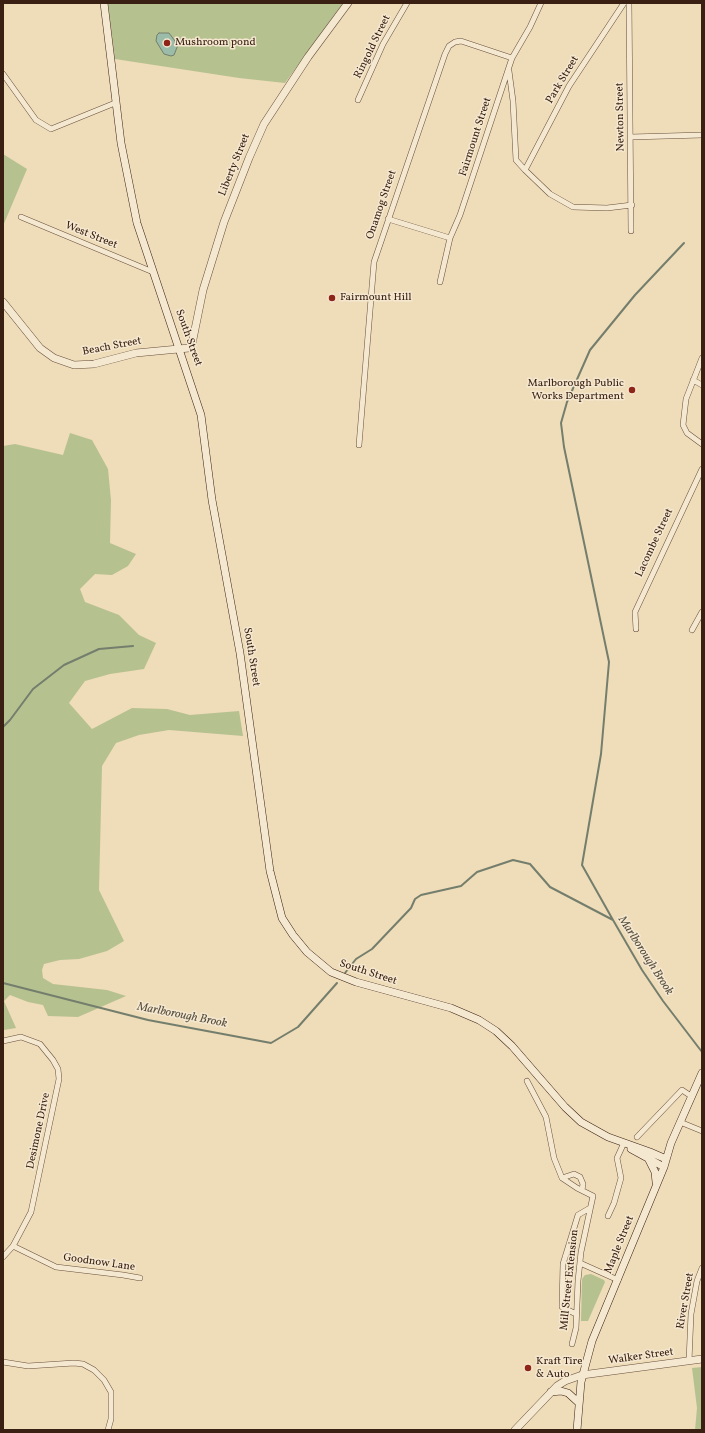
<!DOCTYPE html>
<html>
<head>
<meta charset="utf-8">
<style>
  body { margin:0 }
  #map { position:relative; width:705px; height:1433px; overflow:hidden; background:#efdcb8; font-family:Vollkorn,serif }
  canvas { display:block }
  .frame { position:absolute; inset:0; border:4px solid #3a2012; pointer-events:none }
</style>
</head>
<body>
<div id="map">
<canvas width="705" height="1433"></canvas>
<div class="frame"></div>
</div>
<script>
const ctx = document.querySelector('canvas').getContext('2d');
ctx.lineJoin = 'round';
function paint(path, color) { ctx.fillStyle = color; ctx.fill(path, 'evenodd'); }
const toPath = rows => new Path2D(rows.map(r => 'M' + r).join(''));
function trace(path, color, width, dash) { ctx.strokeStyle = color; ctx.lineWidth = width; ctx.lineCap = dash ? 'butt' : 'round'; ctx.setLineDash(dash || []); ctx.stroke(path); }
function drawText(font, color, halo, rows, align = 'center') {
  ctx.font = font + ' Vollkorn,serif'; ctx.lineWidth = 3; ctx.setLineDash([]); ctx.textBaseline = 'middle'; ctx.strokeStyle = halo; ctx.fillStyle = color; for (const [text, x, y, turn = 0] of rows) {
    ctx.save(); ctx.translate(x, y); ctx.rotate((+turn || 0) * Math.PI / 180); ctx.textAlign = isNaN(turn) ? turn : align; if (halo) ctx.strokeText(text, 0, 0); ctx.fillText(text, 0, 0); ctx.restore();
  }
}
const green = toPath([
  [108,3,343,3,285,83,239,78,115,59],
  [3,154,27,169,3,226],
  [70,433,92,440,108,469,111,500,110,543,136,554,128,566,112,575,95,574,80,589,85,602,119,615,139,635,156,643,144,669,110,674,85,681,69,703,92,729,132,708,167,709,190,715,239,711,243,736,169,730,139,735,116,743,102,766,99,890,124,941,107,951,79,959,60,960,44,964,42,970,43,978,53,984,107,990,126,996,78,1017,48,1016,43,1005,28,1002,10,995,4,1001,16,1028,4,1030,3,446,15,444,63,455],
  [591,1274,604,1280,605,1282,588,1321,581,1321,582,1279,585,1275],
  [702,1367,702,1430,695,1430,697,1408,692,1368]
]);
const water = toPath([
  [159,33,169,33,178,45,174,55,171,56,164,54,156,41,157,35,159,33]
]);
const stream = toPath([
  [3,727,10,720,33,689,64,665,99,649,133,646],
  [613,920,582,865,601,754,609,662,564,447,561,423,567,402,590,350,635,295,684,243],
  [345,973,356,959,372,949,411,908,415,899,421,895,461,886,477,872,513,860,530,864,550,887,613,920,642,970,663,1001,702,1052],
  [3,983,148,1020,271,1043,298,1027,337,983]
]);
const minor = toPath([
  [629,3,631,231],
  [509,71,513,101,516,160,525,170,550,194,573,207,607,208,632,205],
  [3,74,36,120,51,129,115,103],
  [358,100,383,44,407,3],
  [631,137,702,135],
  [525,170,569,86,624,3],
  [21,217,153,272],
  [388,219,450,238],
  [440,282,450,238,460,215,512,58,530,27,541,3],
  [702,358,686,399,683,425,687,433,702,444],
  [693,380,702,385],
  [359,445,374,262,445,54,449,46,455,42,461,41,512,58],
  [636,629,635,612,702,469],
  [692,630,702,612],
  [3,1041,21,1037,40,1044,53,1060,58,1069,59,1079,31,1212,13,1246,3,1257],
  [527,1081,546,1117,554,1158,562,1178,577,1188,593,1196,581,1252,578,1281,576,1328,572,1344],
  [680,1122,702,1131],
  [637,1137,682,1090,691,1096],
  [562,1178,574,1174,580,1177,583,1184,582,1190],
  [608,1216,614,1203,621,1178,617,1158,623,1145],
  [13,1246,56,1267,123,1275,140,1278],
  [580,1263,618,1280],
  [576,1314,562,1307,563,1264,578,1215,590,1208],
  [689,1361,691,1314,697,1281,702,1268],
  [3,1362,28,1366,74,1363,83,1364,94,1370,104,1380,111,1392,111,1419,108,1430]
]);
const tertiary = toPath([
  [3,302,40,348,54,358,74,365,94,364,136,353,189,348,192,344,203,290,224,222,249,158,264,124,308,57,348,3],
  [515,1430,557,1386,565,1381,582,1375,702,1359]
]);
const secondary = toPath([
  [104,3,121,143,137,223,201,415,212,500,240,653,270,871,282,918,293,935,307,952,331,972,356,982,451,1008,479,1020,496,1031,512,1046,565,1107,581,1122,608,1137,650,1152,666,1159],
  [631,1149,664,1167],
  [649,1160,655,1172,656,1182],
  [551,1392,561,1391,568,1393,579,1403],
  [577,1430,581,1382,592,1341,664,1167,671,1143,702,1073]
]);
const markers = [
  [167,43,4,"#8f2418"],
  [332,298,4,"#8f2418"],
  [632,390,4,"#8f2418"],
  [528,1368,4,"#8f2418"]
];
const poiNames = [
  ["Mushroom pond",175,43],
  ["Fairmount Hill",340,298],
  ["Marlborough Public",624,384,"right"],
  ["Works Department",624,397,"right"],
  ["Kraft Tire",536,1362],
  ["& Auto",536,1375]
];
const streetNames = [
  ["Ringold Street",373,47,-64],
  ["Park Street",563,80,-59],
  ["Newton Street",621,117,-91],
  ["Fairmount Street",476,137,-72],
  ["Liberty Street",235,165,-68],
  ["Onamog Street",382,205,-71],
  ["West Street",91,236,22],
  ["South Street",188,338,70],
  ["Beach Street",112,347,-11],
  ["Lacombe Street",655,543,-65],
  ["South Street",251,657,81],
  ["South Street",368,973,18],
  ["Desimone Drive",39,1131,-78],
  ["Maple Street",620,1245,-68],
  ["Goodnow Lane",99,1263,8],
  ["Mill Street Extension",570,1280,-84],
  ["River Street",686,1301,-80],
  ["Walker Street",641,1357,-8]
];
const waterNames = [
  ["Marlborough Brook",645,956,57],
  ["Marlborough Brook",182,1016,11]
];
paint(green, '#b6c190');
paint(water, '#9bbca9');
trace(water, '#747e6d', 1);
trace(stream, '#747e6d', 2);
trace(minor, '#674f3c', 6);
trace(tertiary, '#674f3c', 8);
trace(secondary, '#3a2012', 8);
trace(minor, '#f5e8d1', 5);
trace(tertiary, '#f5e8d1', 7);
trace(secondary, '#f5e8d1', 7);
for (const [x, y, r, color] of markers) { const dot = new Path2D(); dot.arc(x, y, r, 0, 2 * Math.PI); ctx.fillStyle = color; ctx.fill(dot); trace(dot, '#f5e8d1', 1.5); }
drawText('11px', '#3a2012', '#f5e8d1', poiNames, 'left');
drawText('11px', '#3a2012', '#f5e8d1', streetNames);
drawText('italic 12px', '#574f3f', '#f5e8d1', waterNames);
</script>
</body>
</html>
